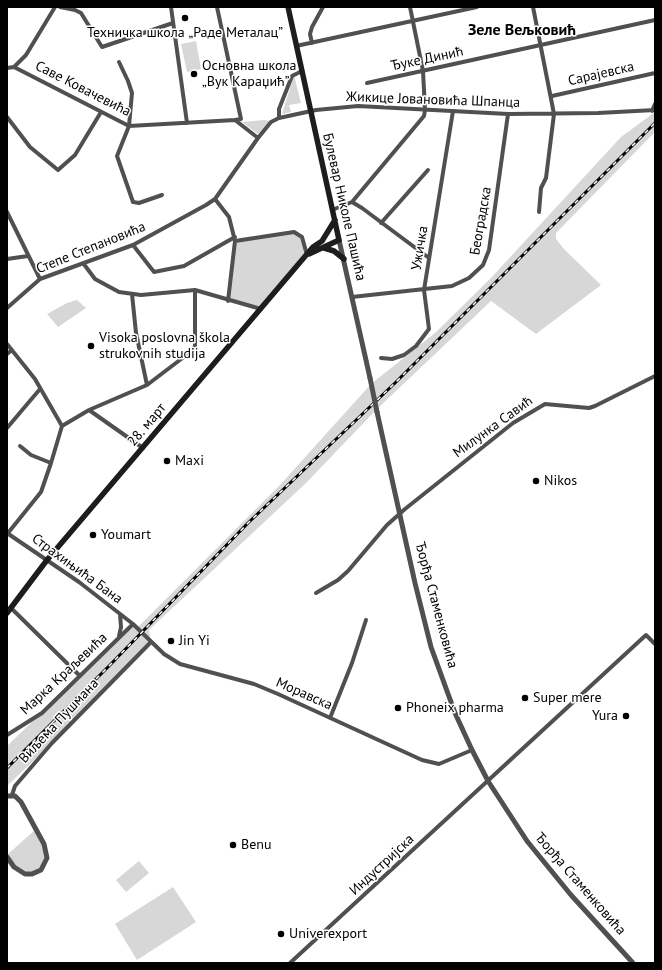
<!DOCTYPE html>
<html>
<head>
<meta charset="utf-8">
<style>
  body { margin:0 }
  #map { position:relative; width:662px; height:970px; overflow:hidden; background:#fff; font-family:"PT Sans",sans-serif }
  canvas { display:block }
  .frame { position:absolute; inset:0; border:8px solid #000; pointer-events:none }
</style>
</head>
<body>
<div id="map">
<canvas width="662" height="970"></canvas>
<div class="frame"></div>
</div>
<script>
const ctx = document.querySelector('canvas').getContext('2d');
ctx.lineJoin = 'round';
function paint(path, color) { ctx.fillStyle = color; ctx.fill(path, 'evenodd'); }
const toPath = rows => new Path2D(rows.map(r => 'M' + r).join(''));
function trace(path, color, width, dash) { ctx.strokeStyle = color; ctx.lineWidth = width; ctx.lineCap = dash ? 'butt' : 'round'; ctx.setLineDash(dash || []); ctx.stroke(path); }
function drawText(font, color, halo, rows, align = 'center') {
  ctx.font = font + ' "PT Sans",sans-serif'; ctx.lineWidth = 3; ctx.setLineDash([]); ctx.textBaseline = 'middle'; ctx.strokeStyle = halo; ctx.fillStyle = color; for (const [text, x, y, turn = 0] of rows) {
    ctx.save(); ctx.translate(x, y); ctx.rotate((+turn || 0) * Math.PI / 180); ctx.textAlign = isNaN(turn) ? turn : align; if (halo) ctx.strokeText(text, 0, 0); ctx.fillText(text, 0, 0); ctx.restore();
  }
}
const green = toPath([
  [196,41,201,69,187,72,181,44],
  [294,75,301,103,289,105,291,112,282,114],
  [655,112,655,132,556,233,556,239,564,249,601,285,536,334,491,301,377,409,306,483,149,630,151,642,52,743,7,786,7,746,133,625,137,628,280,485,371,384,435,333,490,279,621,137],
  [264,120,270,121,258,134,242,122],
  [291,232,299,234,307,256,261,309,228,301,235,241],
  [77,300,86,308,58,327,47,314,67,303],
  [36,829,47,852,45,864,32,874,18,871,7,855],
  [139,861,149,873,126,892,116,880],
  [173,887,196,922,137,960,115,924]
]);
const minor = toPath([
  [60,7,75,10,81,13,102,47,173,23],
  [171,7,187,123],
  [217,7,241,119,235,120],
  [533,7,554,114,546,178,541,188,539,212],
  [312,43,310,34,312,27,323,7],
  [296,46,477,7],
  [119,62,128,81,132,93,129,126,117,156,133,202,139,203,162,195],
  [14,67,129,126,235,120,258,138],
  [14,67,26,55,55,7],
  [7,68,14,67],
  [367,83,655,20],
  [552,96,655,73],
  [652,111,655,104],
  [7,117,30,147,58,170,75,155,101,112],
  [279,118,279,109,292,76,302,71],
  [215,199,229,217,235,241,228,301],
  [352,202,362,208,429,258],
  [332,210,352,202,424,116,425,110,423,71,410,7],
  [7,212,40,279],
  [381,223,428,170],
  [235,241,294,232,302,237,307,255],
  [133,245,154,272,184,266,235,237],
  [7,259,28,256],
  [83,263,95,279,119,292,141,295,195,290,261,309],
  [132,294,136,333,147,385],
  [352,297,452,286,469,278,483,265,489,250,508,114],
  [7,308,40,279,133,245,206,205,215,199,258,138,271,122,279,118,316,110,358,106,508,114,598,113,655,110],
  [7,344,35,379,62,426,51,463,41,492,8,533],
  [7,354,12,350],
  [381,358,392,359,404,355,416,346,429,329,424,290,453,111],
  [89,410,143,448],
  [62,426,89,410,147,385,193,350,195,346,195,290],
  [7,428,40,389],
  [20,446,31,455,51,463],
  [7,533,79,582,133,624,164,654,180,664,254,684,278,694,422,760,439,764,472,750],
  [316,593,338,580,348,571,387,525,405,509,513,423,545,404,589,408,595,406,655,376],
  [11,608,80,676],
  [119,636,121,627,120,614],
  [330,718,352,663,366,620],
  [7,735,42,713,133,624],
  [12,795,15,786,52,743,151,642],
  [290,963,646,635,655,644]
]);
const tertiary = toPath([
  [339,240,370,378],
  [377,412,415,583,431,647,455,713,472,750,488,781,527,841,571,895,633,963],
  [7,796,15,796,21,802,44,844,47,858,41,870,32,874,25,874,14,867,7,857]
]);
const secondary = toPath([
  [288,7,339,240],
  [324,248,334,251,344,259],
  [309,254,339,240],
  [7,613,47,560,313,247,322,241,335,220]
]);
const rail = toPath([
  [7,768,110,665,248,523,395,383,655,123]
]);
const tertiaryBridge = toPath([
  [370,378,377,412]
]);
const markers = [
  [185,18,4,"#000"],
  [194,74,4,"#000"],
  [91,346,4,"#000"],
  [167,461,4,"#000"],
  [536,481,4,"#000"],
  [93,535,4,"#000"],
  [171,641,4,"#000"],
  [525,698,4,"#000"],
  [398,708,4,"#000"],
  [626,716,4,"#000"],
  [233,845,4,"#000"],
  [281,934,4,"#000"]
];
const poiNames = [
  ["Техничка школа „Раде Металац”",185,33,"center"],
  ["Основна школа",202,66],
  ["„Вук Караџић”",202,82],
  ["Visoka poslovna škola",99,338],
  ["strukovnih studija",99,354],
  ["Maxi",175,461],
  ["Nikos",544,481],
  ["Youmart",101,535],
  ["Jin Yi",179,641],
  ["Super mere",533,698],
  ["Phoneix pharma",406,708],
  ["Yura",618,716,"right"],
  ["Benu",241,845],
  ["Univerexport",289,934]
];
const streetNames = [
  ["Ђуке Динић",427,59,-12],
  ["Сарајевска",601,74,-13],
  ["Саве Ковачевића",83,89,27],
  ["Жикице Јовановића Шпанца",433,100,2],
  ["Булевар Николе Пашића",344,207,77],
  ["Београдска",481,221,-80],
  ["Степе Степановића",91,248,-22],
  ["Ужичка",420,248,-81],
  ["28. март",147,425,-50],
  ["Милунка Савић",493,427,-36],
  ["Страхињића Бана",77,569,36],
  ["Ђорђа Стаменковића",436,605,75],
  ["Марка Краљевића",64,674,-43],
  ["Моравска",304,694,24],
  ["Виљема Пушмана",59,721,-47],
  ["Индустријска",382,865,-43],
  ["Ђорђа Стаменковића",580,884,49]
];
const quarterNames = [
  ["Зеле Вељковић",522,30]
];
paint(green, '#d7d7d7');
trace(minor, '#505050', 4);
trace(tertiary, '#505050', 5);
trace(secondary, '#1d1d1d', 5.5);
trace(rail, '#000', 3);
trace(rail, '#fff', 1.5, [4.5]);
trace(tertiaryBridge, '#505050', 5);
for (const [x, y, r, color] of markers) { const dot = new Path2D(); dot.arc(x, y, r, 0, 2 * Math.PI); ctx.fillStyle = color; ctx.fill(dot); trace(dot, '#fff', 1.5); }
drawText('14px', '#000', '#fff', poiNames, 'left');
drawText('14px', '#000', '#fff', streetNames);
drawText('bold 16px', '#000', '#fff', quarterNames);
</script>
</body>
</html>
